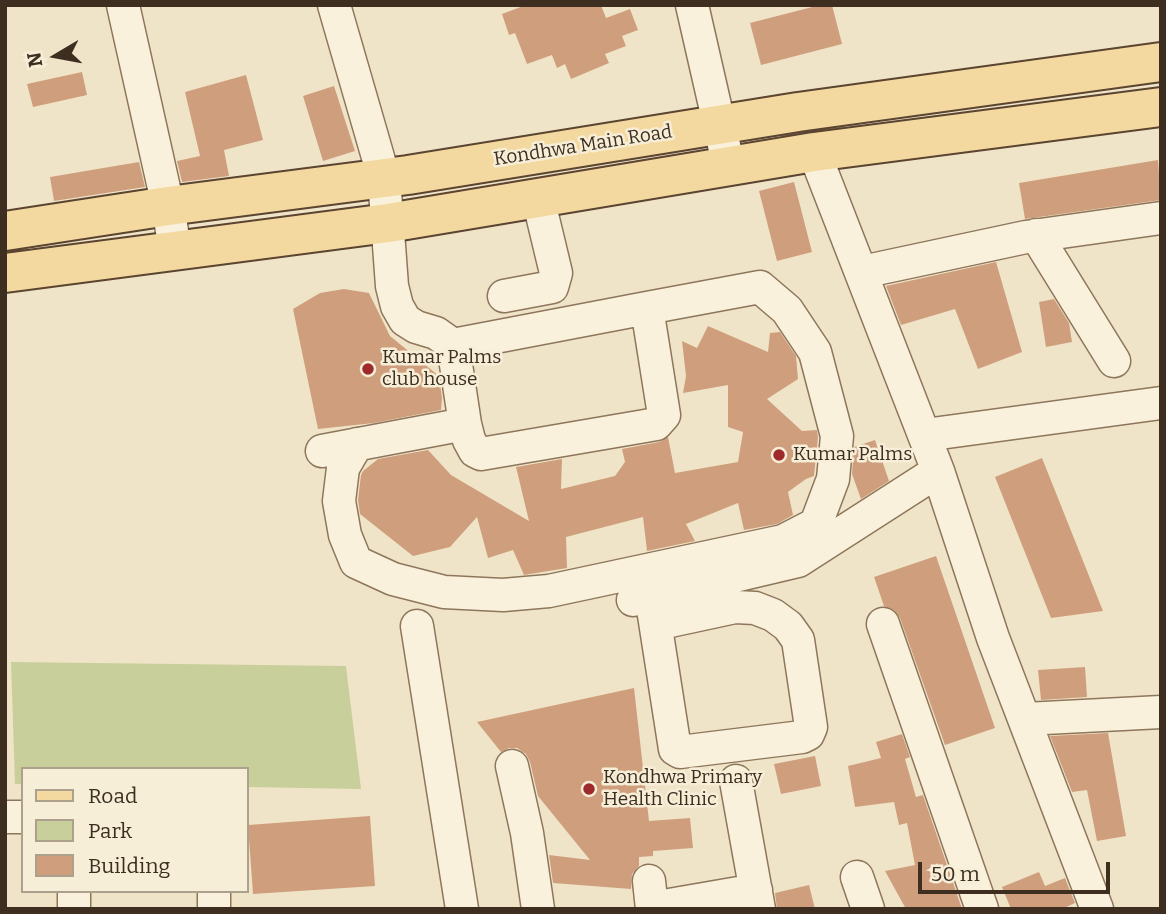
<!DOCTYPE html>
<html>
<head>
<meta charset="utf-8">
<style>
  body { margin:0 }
  #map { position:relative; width:1166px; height:914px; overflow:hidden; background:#f0e4c8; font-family:Bitter,serif }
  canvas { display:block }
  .frame { position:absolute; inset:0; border:7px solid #3d2e20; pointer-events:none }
  .legend { position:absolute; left:21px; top:767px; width:228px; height:126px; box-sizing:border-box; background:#f7eed8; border:2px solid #ada18e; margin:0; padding:9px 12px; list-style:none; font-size:21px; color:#3d2e20 }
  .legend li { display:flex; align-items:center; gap:14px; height:35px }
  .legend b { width:35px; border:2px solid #ada18e }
  .north { position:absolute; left:21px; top:21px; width:70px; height:70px; -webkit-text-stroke:5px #f7eed8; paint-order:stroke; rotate:260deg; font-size:19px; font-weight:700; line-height:28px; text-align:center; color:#3d2e20 }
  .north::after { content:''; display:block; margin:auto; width:24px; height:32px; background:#3d2e20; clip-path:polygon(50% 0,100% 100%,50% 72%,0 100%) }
  .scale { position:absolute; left:918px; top:862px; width:192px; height:32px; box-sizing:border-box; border:4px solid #3d2e20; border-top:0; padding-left:9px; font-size:21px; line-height:24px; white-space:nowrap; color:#3d2e20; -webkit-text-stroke:5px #f7eed8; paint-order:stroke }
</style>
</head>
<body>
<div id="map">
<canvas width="1166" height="914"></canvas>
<div class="frame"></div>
<ul class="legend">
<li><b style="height:9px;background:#f3d9a0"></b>Road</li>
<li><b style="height:19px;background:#c9cf9b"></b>Park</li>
<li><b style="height:19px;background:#cf9f7d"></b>Building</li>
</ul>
<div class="north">N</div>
<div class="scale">50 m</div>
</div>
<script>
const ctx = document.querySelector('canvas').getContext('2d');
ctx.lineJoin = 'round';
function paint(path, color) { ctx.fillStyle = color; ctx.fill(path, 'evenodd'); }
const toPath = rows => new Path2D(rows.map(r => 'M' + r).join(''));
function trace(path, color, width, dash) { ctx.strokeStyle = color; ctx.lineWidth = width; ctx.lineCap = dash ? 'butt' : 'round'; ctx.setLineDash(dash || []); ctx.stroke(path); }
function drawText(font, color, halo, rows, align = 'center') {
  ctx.font = font + ' Bitter,serif'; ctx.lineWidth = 5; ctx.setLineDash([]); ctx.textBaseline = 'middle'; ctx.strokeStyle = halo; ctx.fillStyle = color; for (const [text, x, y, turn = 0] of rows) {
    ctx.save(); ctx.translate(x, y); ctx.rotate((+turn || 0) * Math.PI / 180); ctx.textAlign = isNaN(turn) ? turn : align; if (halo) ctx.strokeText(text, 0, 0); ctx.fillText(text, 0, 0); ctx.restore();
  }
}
const green = toPath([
  [11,662,346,666,361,789,247,787,247,769,23,769,23,784,15,784]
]);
const building = toPath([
  [526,5,601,5,606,18,630,9,638,30,622,36,626,46,605,54,609,63,571,79,565,64,557,68,552,55,527,64,515,33,509,35,502,14],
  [820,5,832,5,842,44,761,65,750,23],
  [82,72,87,95,33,107,27,84],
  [246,75,263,140,224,150,229,176,182,182,177,161,200,156,185,92],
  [334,86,355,151,323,161,303,96],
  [1158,160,1161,200,1025,219,1019,183],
  [139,162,145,187,54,201,50,177],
  [794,182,812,252,777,261,759,191],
  [996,262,1022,352,978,369,955,309,901,325,886,286],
  [344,289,369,293,390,336,439,376,442,398,441,410,374,423,318,429,293,309,320,293],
  [1054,299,1069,323,1072,342,1046,347,1039,302],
  [708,326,768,352,770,333,780,332,796,356,798,379,767,399,802,431,817,430,818,437,814,476,806,479,788,492,793,515,777,524,744,530,738,503,686,524,695,541,647,551,643,517,566,537,567,568,524,575,513,550,488,558,477,517,450,547,413,556,360,514,358,500,361,475,363,471,378,459,428,450,451,475,529,521,516,467,562,459,561,489,615,476,625,462,622,449,659,442,668,437,675,473,738,462,743,432,728,427,728,385,683,393,686,376,682,341,697,348],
  [875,440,889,481,861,499,852,474,854,447],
  [1042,458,1103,611,1051,618,995,477],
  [936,556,995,728,945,745,900,618,894,610,884,606,874,577],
  [1085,667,1087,697,1041,700,1038,670],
  [634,688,649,821,690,818,693,848,653,851,653,856,639,857,639,866,632,874,631,889,553,883,549,855,590,860,538,796,530,762,526,754,517,748,509,748,501,752,477,722],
  [1108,733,1126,836,1097,841,1087,790,1072,792,1050,736],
  [902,734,910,757,905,759,916,797,923,795,962,909,906,909,885,871,915,865,907,823,899,825,894,802,855,807,848,766,881,758,876,742],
  [815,756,821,786,781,794,774,764],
  [370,816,375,886,253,894,248,825],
  [1039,872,1045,886,1065,878,1075,903,1062,909,1011,909,1002,887],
  [809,885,815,909,777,909,775,893]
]);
const minor = toPath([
  [123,5,168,206,175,250],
  [334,5,384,178,392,286,397,306,405,320,416,327,436,333,453,345,465,424,469,440,475,451,481,454,645,426,656,424,664,415,647,308,453,345],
  [692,5,729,167],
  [814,152,938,471,993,638,1097,909],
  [1036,235,1114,361],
  [862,272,1026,237,1161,218],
  [504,296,552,287,556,273,538,198],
  [925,435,1161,403],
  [357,444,343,468,339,501,345,535,356,562,393,579,444,592,503,595,549,591,783,541,816,524,833,479,837,436,815,352,787,310,760,287,647,308],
  [322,451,465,424],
  [651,596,675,749,680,752,802,737,808,734,811,727,798,640,788,626,773,615,755,608,735,607,656,624],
  [633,600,798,561,938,471],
  [883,624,982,909],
  [417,626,462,909],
  [1025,719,1161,712],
  [512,766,527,833,538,909],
  [736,781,759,909],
  [5,817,23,817],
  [857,877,868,909],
  [649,881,652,909],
  [74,891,74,909],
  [214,891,214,909],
  [652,908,756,890]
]);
const major = toPath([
  [5,231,168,206,408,175,798,112,1161,62],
  [5,273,388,223,814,152,1161,107]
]);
const markers = [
  [368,369,7,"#9e2a2b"],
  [779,455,7,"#9e2a2b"],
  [589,789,7,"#9e2a2b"]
];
const streetNames = [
  ["Kondhwa Main Road",583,146,-9]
];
const poiNames = [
  ["Kumar Palms",382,358],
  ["club house",382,380],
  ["Kumar Palms",793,455],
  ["Kondhwa Primary",603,778],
  ["Health Clinic",603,800]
];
paint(green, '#c9cf9b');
paint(building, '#cf9f7d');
trace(minor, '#8d765c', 35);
trace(major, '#5b4430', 42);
trace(minor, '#faf1dc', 32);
trace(major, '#f3d9a0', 38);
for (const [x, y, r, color] of markers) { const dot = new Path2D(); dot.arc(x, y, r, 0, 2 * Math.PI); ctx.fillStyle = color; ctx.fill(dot); trace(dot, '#f7eed8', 2.5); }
drawText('19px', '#3d2e20', '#f7eed8', streetNames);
drawText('19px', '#3d2e20', '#f7eed8', poiNames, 'left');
</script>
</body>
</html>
